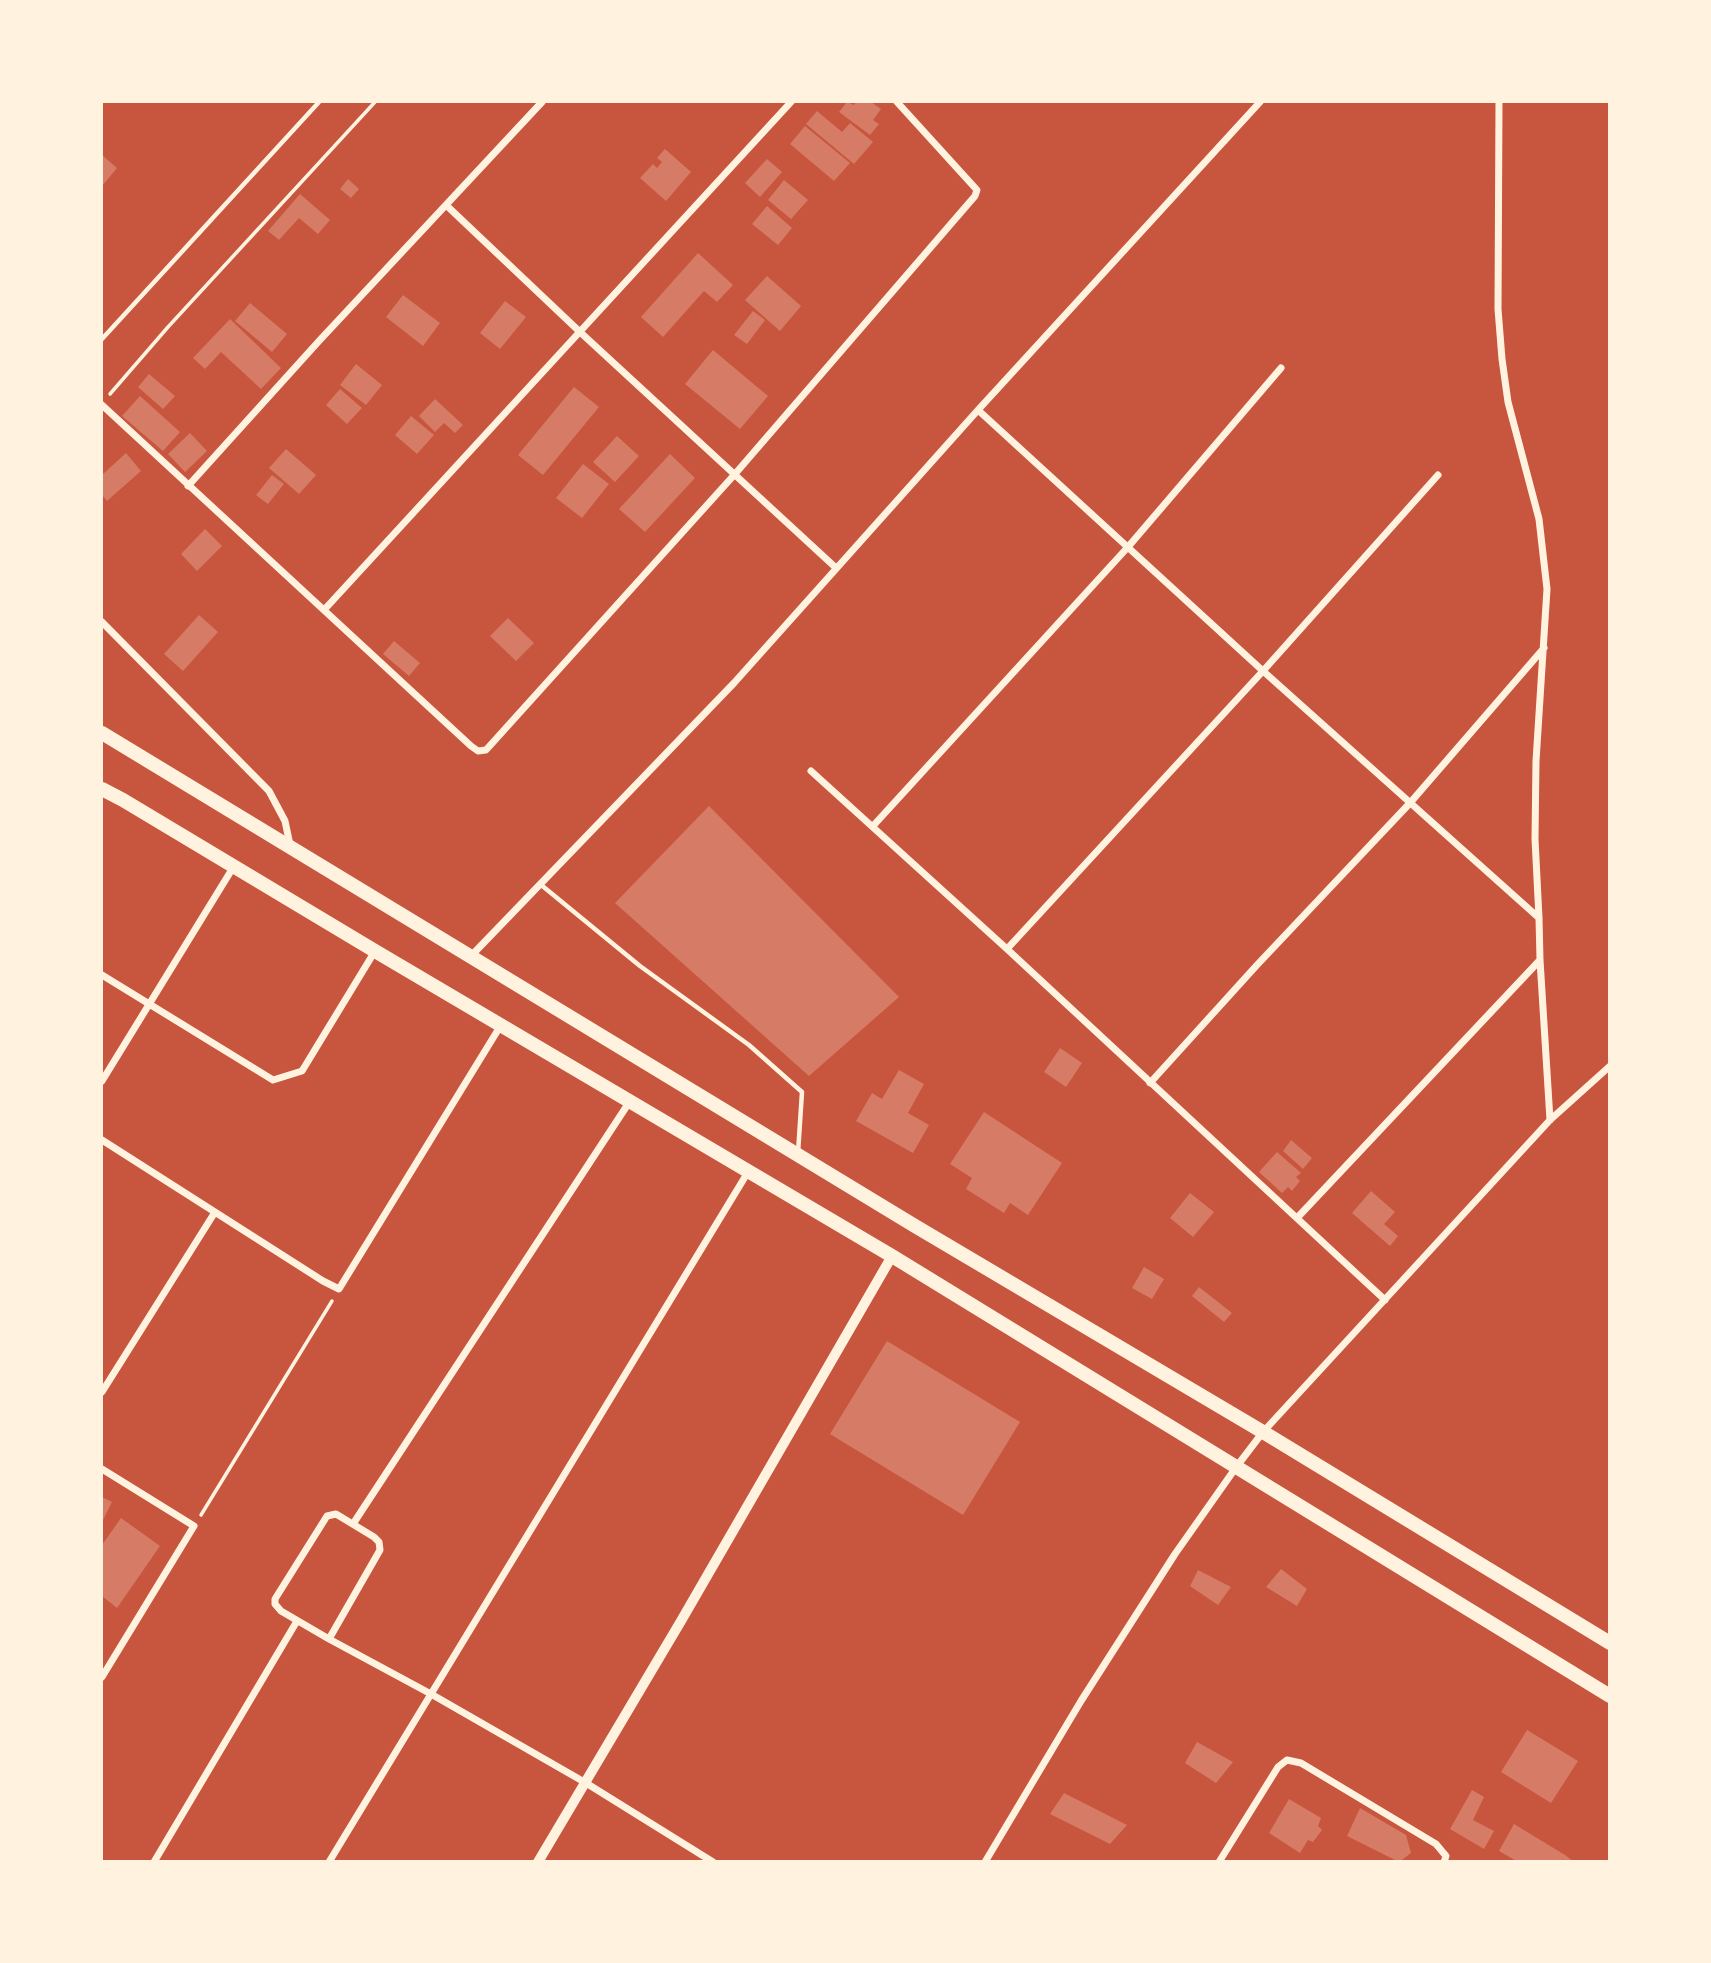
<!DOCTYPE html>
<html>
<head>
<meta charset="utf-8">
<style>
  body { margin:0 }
  #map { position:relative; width:1711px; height:1963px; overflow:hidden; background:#c8553d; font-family:Overpass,sans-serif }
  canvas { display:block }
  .frame { position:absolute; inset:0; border:103px solid #fff3e0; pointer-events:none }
</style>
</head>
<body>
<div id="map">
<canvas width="1711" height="1963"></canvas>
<div class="frame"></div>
</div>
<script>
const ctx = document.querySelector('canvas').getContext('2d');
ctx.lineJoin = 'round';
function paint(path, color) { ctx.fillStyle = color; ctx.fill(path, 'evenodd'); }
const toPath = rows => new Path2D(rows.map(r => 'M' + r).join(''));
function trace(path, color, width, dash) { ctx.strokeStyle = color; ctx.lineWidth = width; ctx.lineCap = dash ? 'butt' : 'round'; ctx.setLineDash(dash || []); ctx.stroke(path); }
const building = toPath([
  [847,102,854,105,856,102,871,102,881,109,873,120,879,124,870,135,839,112],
  [817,111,842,132,850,123,873,142,854,164,806,124],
  [805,126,850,163,834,181,790,144],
  [665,149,691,172,666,201,640,178,653,164,657,168,662,162,657,158],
  [102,155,117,168,102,186],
  [767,159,782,172,760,197,745,183],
  [348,179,359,189,351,198,340,189],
  [784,180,808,200,791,219,768,200],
  [300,194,330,220,318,234,299,218,279,240,268,231],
  [767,206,792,228,778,245,752,224],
  [698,253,733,285,717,302,704,291,663,337,641,317],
  [767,276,801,306,780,331,745,300],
  [403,295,440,323,423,346,386,317],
  [505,301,526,317,500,349,480,333],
  [250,303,287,334,272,352,235,321],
  [753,311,765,320,747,344,734,335],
  [230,319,281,368,261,389,221,352,205,369,193,358],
  [713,350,768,396,740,429,685,384],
  [356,364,382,385,366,405,340,385],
  [149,374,175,396,163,409,138,387],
  [574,387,599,407,543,475,518,455],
  [340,389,362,408,347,424,326,405],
  [140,396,180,432,163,451,122,416],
  [435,399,463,425,455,433,444,423,435,432,419,416],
  [411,416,434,435,417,454,395,435],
  [190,433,207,451,185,472,168,454],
  [617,436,639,456,615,482,593,462],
  [286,449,316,475,299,494,269,468],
  [126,453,141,471,107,501,102,495,102,475],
  [670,454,695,478,645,532,619,509],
  [583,464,609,484,582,518,556,498],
  [272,475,284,484,268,504,256,495],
  [205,529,222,546,197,571,181,554],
  [199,615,218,632,183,671,164,654],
  [508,618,534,643,516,661,490,636],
  [394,641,420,663,409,676,383,654],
  [709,806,899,997,809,1076,615,903],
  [1060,1048,1082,1063,1066,1087,1044,1072],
  [899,1070,924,1084,908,1113,929,1125,913,1153,856,1121,872,1093,882,1099],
  [984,1112,1062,1163,1028,1215,1010,1203,1004,1213,966,1189,972,1178,950,1164],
  [1291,1140,1312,1158,1303,1169,1283,1151],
  [1277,1152,1301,1173,1296,1177,1300,1181,1292,1191,1288,1187,1282,1193,1259,1172],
  [1371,1191,1395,1212,1384,1224,1398,1236,1390,1246,1352,1213],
  [1190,1193,1214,1212,1193,1237,1170,1218],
  [1144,1267,1164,1279,1152,1299,1132,1288],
  [1199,1287,1232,1313,1224,1322,1192,1296],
  [887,1341,1020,1422,963,1515,830,1434],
  [102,1497,112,1502,102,1522],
  [121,1518,160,1546,117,1608,102,1596,102,1545],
  [1281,1569,1307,1589,1297,1606,1266,1587],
  [1198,1570,1231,1587,1218,1605,1190,1586],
  [1527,1730,1578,1761,1551,1803,1501,1772],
  [1197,1742,1233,1762,1216,1783,1185,1763],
  [1472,1790,1484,1797,1473,1820,1494,1831,1484,1849,1450,1829],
  [1064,1793,1127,1825,1110,1844,1050,1814],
  [1289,1799,1321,1818,1318,1826,1322,1830,1313,1842,1308,1840,1300,1853,1269,1833],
  [1360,1808,1406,1835,1411,1853,1399,1862,1347,1836],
  [1514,1824,1565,1855,1574,1862,1518,1862,1499,1851]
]);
const path = toPath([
  [110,394,168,327,375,102],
  [201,1515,332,1301]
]);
const service = toPath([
  [102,339,319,102],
  [540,884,640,966,749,1045,802,1092,798,1153]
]);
const minor = toPath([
  [1499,102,1498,309,1502,359,1508,402,1539,519,1547,589,1536,761,1535,839,1539,918,1540,960,1550,1120],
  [446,205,580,332,835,567],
  [102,405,471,746,478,751,486,750,735,474,975,196,977,190,897,102],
  [978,410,1263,671,1539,918],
  [188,486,319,341,542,102],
  [324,610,791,102],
  [102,622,269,791,285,821,290,845],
  [811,771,1007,949,1385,1300],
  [873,826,1128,547,1281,368],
  [1007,949,1263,671,1438,475],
  [471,956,734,683,978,410,1260,102],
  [102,975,273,1080,302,1071,375,951],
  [102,1081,234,866],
  [1150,1083,1257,965,1410,803,1544,648],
  [102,1140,323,1281,339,1289,501,1025],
  [1297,1218,1540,960],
  [102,1392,215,1212],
  [102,1469,194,1526,102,1677],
  [353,1524,630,1101],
  [329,1639,380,1550,379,1542,374,1537,336,1514,327,1516,275,1599,275,1604,281,1611,329,1639,431,1694,586,1783,713,1862],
  [154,1862,297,1621],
  [329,1862,748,1172],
  [985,1862,1081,1701,1175,1554,1237,1466,1263,1432,1550,1120,1610,1066],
  [1219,1862,1278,1767,1287,1760,1301,1763,1436,1844,1446,1856,1444,1862]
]);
const tertiary = toPath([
  [538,1862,681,1621,892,1256]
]);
const primary = toPath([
  [102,733,915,1226,1263,1432,1610,1643],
  [102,789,123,800,375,951,892,1256,1610,1696]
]);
paint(building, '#d67c66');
trace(path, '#fff3e0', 3.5);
trace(service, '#fff3e0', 4.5);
trace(minor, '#fff3e0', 7);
trace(tertiary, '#fff3e0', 10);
trace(primary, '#fff3e0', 14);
</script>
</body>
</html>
